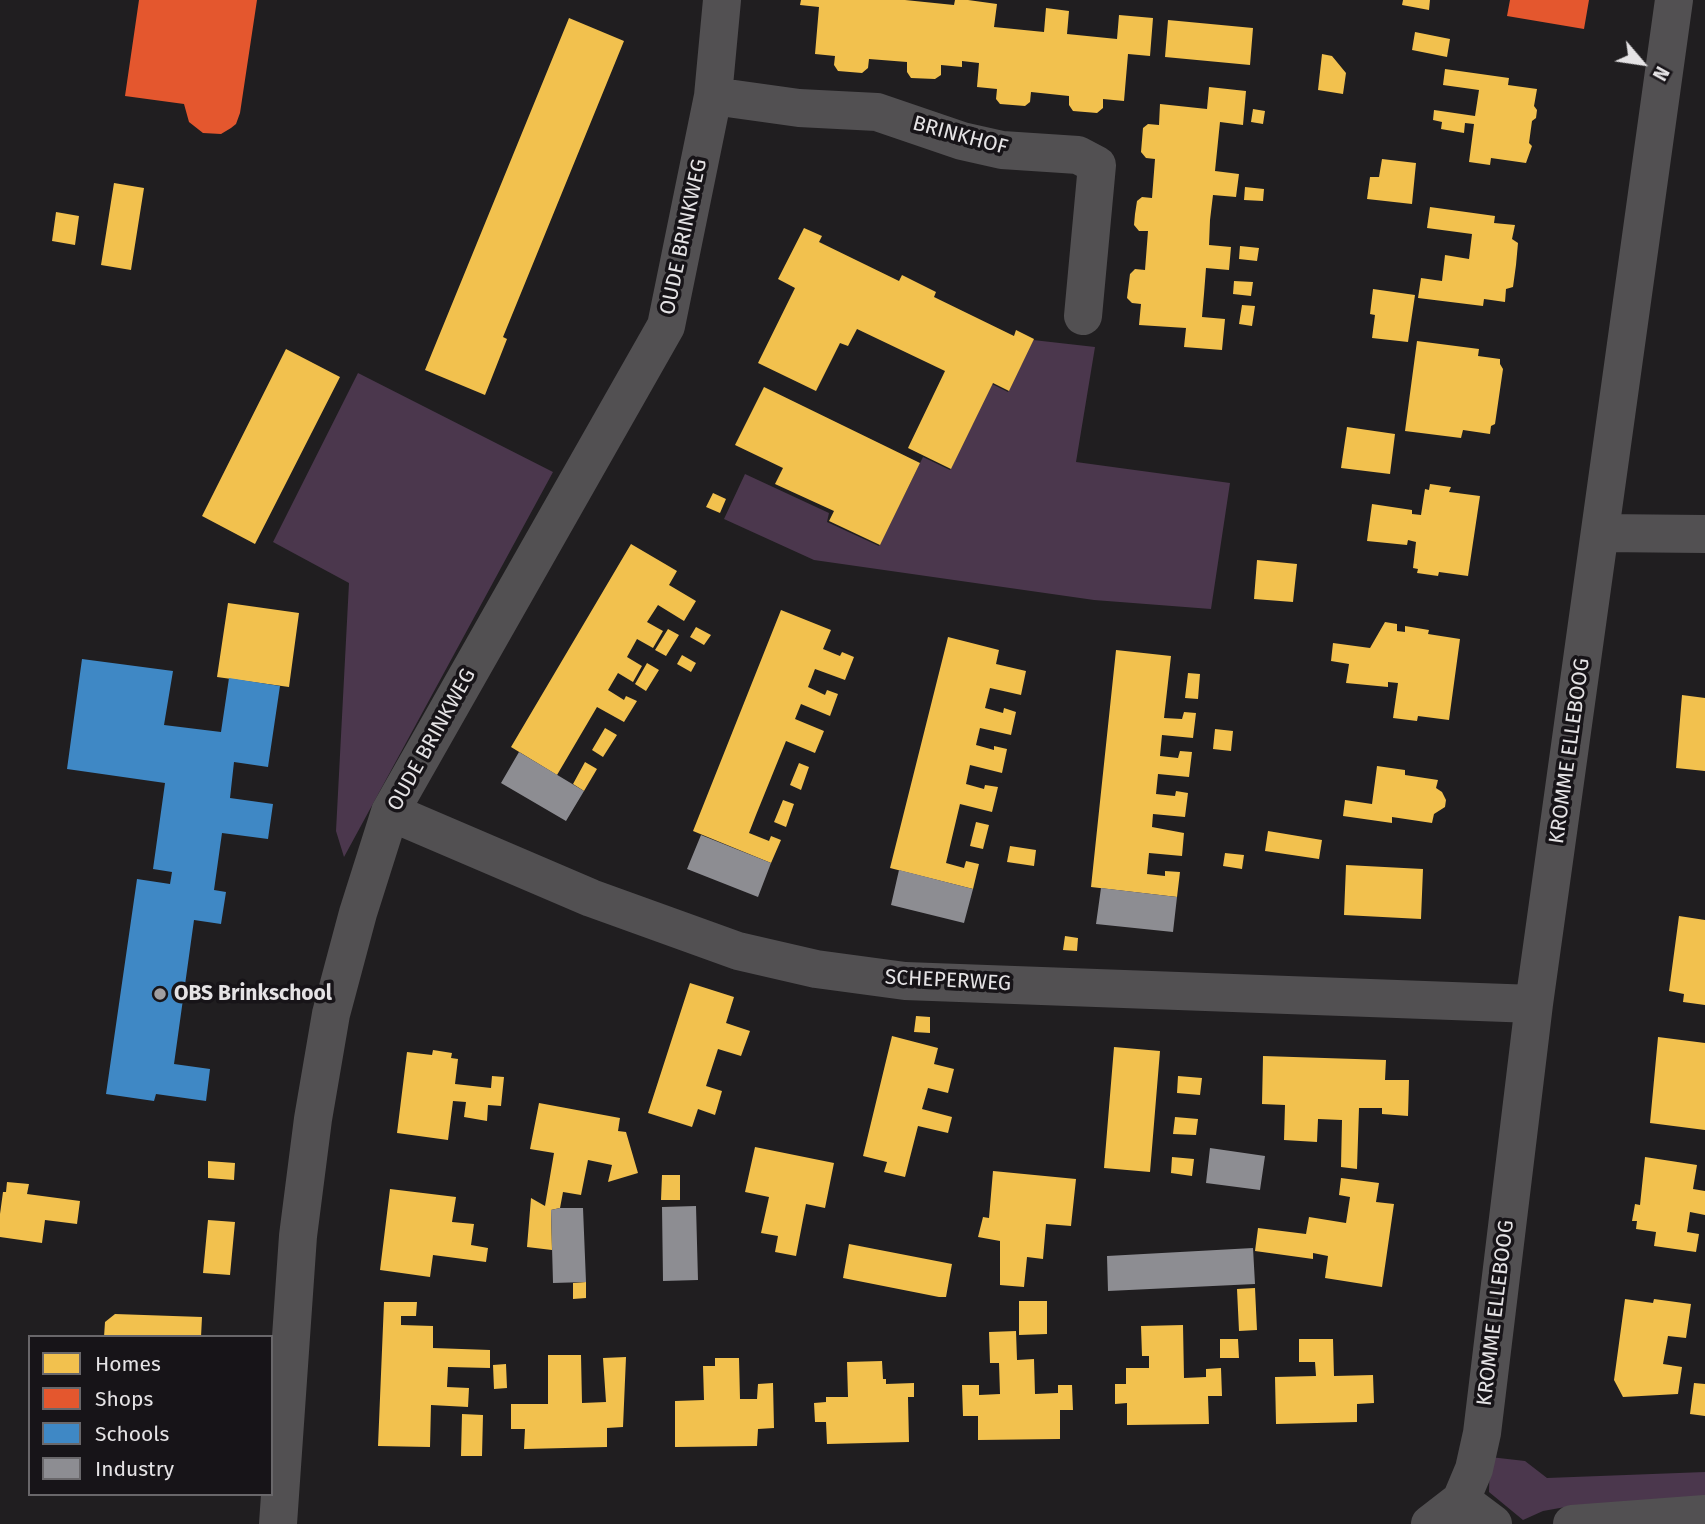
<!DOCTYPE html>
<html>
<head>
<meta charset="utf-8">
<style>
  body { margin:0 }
  #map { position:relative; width:1705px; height:1524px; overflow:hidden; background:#201e20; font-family:"Fira Sans",sans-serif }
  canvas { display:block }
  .legend { position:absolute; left:28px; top:1335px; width:245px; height:161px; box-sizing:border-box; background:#171418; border:2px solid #69676a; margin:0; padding:9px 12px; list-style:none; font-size:21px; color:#e5e3e5 }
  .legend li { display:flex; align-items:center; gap:14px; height:35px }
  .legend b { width:35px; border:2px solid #69676a }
  .north { position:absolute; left:1607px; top:28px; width:70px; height:70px; -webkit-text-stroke:5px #171418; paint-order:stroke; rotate:119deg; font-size:19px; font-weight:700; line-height:28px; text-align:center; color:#e5e3e5 }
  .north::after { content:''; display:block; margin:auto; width:24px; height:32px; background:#e5e3e5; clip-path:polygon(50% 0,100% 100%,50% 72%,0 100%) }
</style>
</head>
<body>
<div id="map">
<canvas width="1705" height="1524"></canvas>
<ul class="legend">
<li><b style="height:19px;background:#f2c14e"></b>Homes</li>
<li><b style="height:19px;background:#e4572e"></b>Shops</li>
<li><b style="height:19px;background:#3f88c5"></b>Schools</li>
<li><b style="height:19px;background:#8d8d92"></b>Industry</li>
</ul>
<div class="north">N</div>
</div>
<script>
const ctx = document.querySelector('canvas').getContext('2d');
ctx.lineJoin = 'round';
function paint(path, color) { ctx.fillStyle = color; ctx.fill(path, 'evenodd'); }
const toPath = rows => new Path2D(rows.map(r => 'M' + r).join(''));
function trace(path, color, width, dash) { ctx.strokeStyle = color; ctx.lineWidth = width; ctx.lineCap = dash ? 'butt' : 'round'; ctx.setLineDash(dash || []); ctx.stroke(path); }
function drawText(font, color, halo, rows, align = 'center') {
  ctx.font = font + ' "Fira Sans",sans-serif'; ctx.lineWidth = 7; ctx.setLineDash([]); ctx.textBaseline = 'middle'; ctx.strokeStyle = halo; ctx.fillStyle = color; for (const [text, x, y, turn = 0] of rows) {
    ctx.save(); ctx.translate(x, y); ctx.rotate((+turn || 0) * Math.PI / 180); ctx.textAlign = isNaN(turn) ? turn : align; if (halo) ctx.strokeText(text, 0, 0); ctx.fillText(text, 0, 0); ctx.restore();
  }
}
const green = toPath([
  [1033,340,1095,347,1076,462,1230,483,1211,609,1094,600,814,560,724,519,745,474,829,513,827,522,879,546,923,457,950,470,992,384,1008,392],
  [358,373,553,472,344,857,336,831,349,583,273,542],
  [1490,1457,1525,1461,1547,1478,1705,1472,1705,1499,1571,1506,1543,1511,1523,1520,1489,1492]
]);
const homes = toPath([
  [801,0,905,0,954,5,955,0,968,0,997,4,994,27,1044,32,1046,8,1069,11,1067,34,1117,39,1119,15,1153,18,1150,56,1128,54,1124,101,1103,99,1103,108,1097,113,1073,111,1069,105,1069,96,1031,92,1030,102,1025,106,1000,104,996,99,997,89,977,87,979,63,962,61,962,67,941,65,941,75,935,79,911,78,907,72,907,62,869,59,868,68,862,73,838,71,834,65,835,56,815,54,819,7,800,5],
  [1403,0,1430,0,1429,10,1402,5],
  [569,18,624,41,503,337,507,339,485,395,425,370],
  [1168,20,1253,28,1250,65,1165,57],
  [1415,32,1450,39,1447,57,1412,50],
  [1322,54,1332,56,1346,73,1343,94,1318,90],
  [1445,69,1509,78,1508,85,1537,89,1534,106,1537,110,1536,118,1532,121,1529,143,1532,146,1526,163,1491,158,1490,165,1469,162,1474,124,1465,123,1464,133,1441,129,1442,122,1433,120,1434,110,1475,116,1479,90,1443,85],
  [1209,87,1246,91,1243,125,1220,122,1215,171,1239,174,1236,197,1213,195,1210,220,1209,245,1231,247,1229,270,1206,268,1204,294,1202,317,1225,319,1222,350,1184,347,1186,328,1139,325,1141,304,1132,303,1127,298,1130,274,1135,269,1145,270,1148,231,1139,231,1134,225,1135,214,1137,201,1142,197,1152,198,1155,159,1146,158,1141,152,1143,128,1148,124,1159,125,1160,104,1207,109],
  [1253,109,1265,111,1263,124,1251,122],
  [1382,159,1416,163,1412,204,1367,199,1370,177,1379,177],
  [114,183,144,188,131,270,101,265],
  [1245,187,1264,189,1263,201,1244,200],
  [1430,207,1495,216,1494,223,1515,225,1512,239,1518,243,1516,265,1513,287,1506,289,1505,302,1484,299,1483,306,1418,298,1421,278,1442,281,1445,255,1469,259,1472,234,1427,228],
  [56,212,79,216,75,245,52,241],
  [804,228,822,236,819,242,899,281,902,275,936,292,934,297,1014,336,1016,330,1034,339,1009,391,993,383,951,469,908,448,945,371,857,329,848,346,840,343,816,391,758,363,795,288,778,279],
  [1240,246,1259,248,1257,261,1239,259],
  [1234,281,1253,282,1251,296,1233,294],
  [1373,289,1415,295,1408,342,1372,338,1375,315,1370,314],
  [1242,305,1255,306,1252,326,1239,324],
  [1417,341,1479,349,1478,356,1500,359,1500,364,1503,369,1495,424,1491,426,1490,434,1463,430,1461,438,1405,431],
  [286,349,340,377,255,544,202,516],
  [764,387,920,463,880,545,829,521,834,511,775,484,783,468,735,445],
  [1347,427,1395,434,1390,474,1341,468],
  [1430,484,1451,487,1449,492,1480,496,1468,576,1439,572,1438,576,1417,573,1418,569,1413,568,1416,542,1408,540,1407,545,1367,541,1372,504,1412,510,1412,514,1421,515,1425,489,1429,490],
  [713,493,726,499,720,513,706,507],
  [631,544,677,571,669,585,696,601,684,621,658,605,647,622,663,631,653,648,637,639,627,657,642,666,633,682,618,673,608,690,624,700,626,696,637,701,624,722,597,707,557,775,511,747],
  [1257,560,1297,564,1293,602,1254,599],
  [228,603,299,613,289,687,217,677],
  [781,610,831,630,823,649,840,656,842,652,854,657,845,680,815,669,808,687,825,695,827,690,838,694,830,716,801,704,795,719,824,731,815,753,786,741,756,815,749,833,769,841,771,836,781,840,771,863,693,831],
  [1385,622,1397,624,1397,631,1405,632,1405,626,1429,630,1428,634,1460,639,1449,720,1418,716,1417,721,1393,718,1398,683,1388,682,1388,687,1346,683,1349,664,1331,661,1333,643,1370,648],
  [696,627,711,635,704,645,690,637],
  [668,629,679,635,666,656,655,650],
  [948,637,999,650,996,664,1026,671,1021,695,990,688,985,708,1003,713,1004,708,1016,712,1011,735,980,728,976,745,994,750,994,746,1007,749,1002,773,970,765,966,784,984,789,985,785,998,787,992,812,960,804,946,863,964,868,966,861,979,864,973,889,890,868],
  [1116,650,1171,656,1164,718,1182,719,1184,712,1196,713,1193,738,1162,735,1160,756,1178,758,1180,751,1192,752,1189,777,1158,774,1156,794,1175,796,1176,791,1188,793,1185,817,1153,814,1152,827,1184,833,1182,856,1149,853,1147,874,1165,876,1165,871,1180,872,1177,897,1091,887],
  [682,655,696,663,691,672,677,664],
  [647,663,659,670,646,691,635,684],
  [1188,673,1200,674,1198,699,1185,698],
  [1682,695,1705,698,1705,771,1676,768],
  [605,728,617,735,603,757,592,750],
  [1215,729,1233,731,1231,751,1213,749],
  [585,762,597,769,584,791,573,784],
  [799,763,809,767,801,790,790,785],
  [1377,766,1405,770,1405,775,1438,780,1436,788,1442,792,1446,800,1445,807,1434,814,1432,823,1392,817,1392,823,1343,816,1345,800,1372,804],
  [783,800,794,804,786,827,774,822],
  [976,822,989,825,983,849,970,846],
  [1268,831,1322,840,1319,859,1265,851],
  [1010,846,1036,850,1034,866,1007,862],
  [1225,853,1244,855,1242,869,1223,866],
  [1346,865,1423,869,1421,919,1344,915],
  [1679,916,1705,920,1705,1005,1683,1002,1684,994,1669,991],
  [1065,936,1078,938,1077,951,1063,950],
  [690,983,734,997,726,1023,750,1031,741,1056,718,1049,706,1086,722,1091,715,1115,698,1109,692,1127,648,1113],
  [916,1016,930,1017,930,1033,914,1032],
  [892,1036,938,1048,934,1064,954,1069,948,1093,928,1088,922,1109,952,1117,948,1133,918,1126,905,1177,884,1172,887,1162,863,1156],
  [1658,1037,1705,1043,1705,1130,1650,1123],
  [1114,1047,1160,1051,1150,1172,1104,1168],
  [433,1050,452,1053,451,1058,458,1059,455,1084,491,1088,492,1076,504,1077,501,1106,488,1105,487,1121,464,1117,466,1102,453,1101,448,1140,397,1133,407,1052,432,1055],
  [1263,1056,1386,1060,1385,1080,1409,1080,1408,1116,1382,1114,1382,1108,1359,1108,1357,1169,1341,1167,1342,1120,1318,1119,1317,1142,1284,1140,1285,1105,1262,1104],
  [1178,1076,1202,1078,1200,1095,1177,1093],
  [539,1103,620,1118,618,1131,626,1132,638,1173,608,1182,612,1165,588,1160,581,1195,563,1192,560,1208,551,1210,552,1250,527,1247,531,1198,545,1206,554,1153,530,1149],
  [1175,1117,1198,1119,1196,1135,1173,1134],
  [755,1147,834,1163,825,1208,806,1204,796,1256,775,1252,778,1236,761,1233,769,1197,745,1192],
  [1172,1157,1194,1159,1192,1176,1171,1173],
  [1645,1157,1697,1165,1693,1189,1705,1191,1705,1215,1690,1212,1687,1232,1699,1234,1696,1252,1654,1246,1656,1232,1636,1229,1637,1221,1632,1221,1635,1204,1640,1205],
  [208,1161,235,1163,234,1180,208,1178],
  [993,1171,1076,1179,1071,1226,1046,1224,1043,1259,1027,1257,1024,1287,1000,1285,1000,1241,978,1237,983,1217,989,1218],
  [662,1175,680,1175,680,1200,661,1200],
  [1341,1178,1379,1183,1376,1202,1394,1204,1382,1287,1325,1278,1328,1256,1313,1253,1313,1259,1255,1251,1258,1228,1306,1234,1309,1217,1346,1223,1350,1197,1339,1195],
  [7,1182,29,1184,27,1194,80,1201,77,1224,45,1220,42,1243,0,1237,0,1214,3,1192,6,1192],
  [390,1189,456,1197,452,1222,474,1224,471,1245,488,1248,486,1262,433,1255,430,1277,380,1270],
  [208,1220,235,1222,230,1275,203,1273],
  [849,1244,952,1264,946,1297,939,1297,843,1278],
  [586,1282,586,1298,573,1299,573,1283],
  [1255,1288,1257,1330,1239,1331,1237,1289],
  [1625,1299,1653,1303,1654,1299,1691,1304,1686,1338,1668,1336,1666,1347,1663,1364,1682,1367,1678,1394,1623,1397,1614,1380],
  [1019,1301,1047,1301,1047,1334,1019,1335],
  [384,1302,417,1302,416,1316,401,1316,401,1325,433,1326,433,1348,490,1350,490,1368,448,1367,447,1387,469,1388,468,1407,431,1405,430,1447,378,1446],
  [115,1314,202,1317,201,1337,104,1337,105,1322],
  [1183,1325,1184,1378,1206,1377,1206,1369,1221,1368,1222,1396,1208,1396,1209,1424,1127,1425,1127,1403,1115,1404,1115,1384,1126,1384,1126,1368,1149,1368,1149,1356,1142,1356,1141,1326],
  [1016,1331,1017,1360,1034,1359,1035,1394,1058,1393,1058,1385,1072,1385,1073,1410,1060,1410,1060,1439,978,1440,978,1416,963,1416,962,1385,979,1385,979,1395,1000,1394,999,1363,990,1363,989,1332],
  [1220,1339,1238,1339,1239,1358,1220,1358],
  [1299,1339,1333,1339,1334,1376,1373,1375,1374,1403,1357,1404,1357,1422,1276,1424,1275,1377,1316,1376,1315,1362,1299,1362],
  [548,1355,581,1355,582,1403,606,1402,603,1358,626,1357,623,1427,607,1428,607,1447,524,1449,525,1429,511,1429,511,1404,548,1404],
  [715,1358,739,1358,740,1399,757,1399,758,1384,773,1383,774,1428,758,1429,757,1446,675,1447,675,1401,704,1400,703,1366,715,1366],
  [882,1361,883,1379,886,1379,886,1384,914,1383,914,1397,908,1397,909,1442,827,1444,826,1422,815,1422,814,1403,826,1402,826,1397,848,1397,847,1362],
  [506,1364,507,1388,494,1389,493,1365],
  [1694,1383,1705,1384,1705,1416,1690,1414],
  [462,1414,483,1415,482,1456,461,1456]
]);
const shops = toPath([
  [139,0,257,0,240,113,236,124,231,128,221,134,203,133,189,122,184,104,125,96],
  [1510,0,1589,0,1584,29,1507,16]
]);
const schools = toPath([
  [82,659,173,671,164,725,221,732,229,678,280,686,268,767,234,762,230,798,273,804,268,839,222,833,214,890,226,892,221,924,194,920,174,1064,210,1069,206,1101,156,1094,154,1101,106,1094,137,879,170,884,172,872,153,869,165,783,67,769]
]);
const industry = toPath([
  [519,752,584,791,566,821,501,783],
  [701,835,771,863,758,897,687,869],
  [899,870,973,889,964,923,891,905],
  [1101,888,1177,897,1173,932,1096,924],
  [1210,1148,1265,1156,1260,1190,1206,1183],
  [696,1206,698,1280,663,1281,662,1207],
  [560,1208,583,1208,586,1282,553,1283,551,1210],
  [1253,1248,1255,1284,1108,1291,1107,1256]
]);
const minor = toPath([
  [713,96,799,108,877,112,962,141,1002,150,1078,155,1097,165,1083,316],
  [1601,533,1705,534],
  [390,812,591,898,738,951,816,969,905,981,1534,1004],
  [1461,1500,1493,1524],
  [278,1524,298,1236,313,1119,331,1014,358,913,390,812,666,326,713,96,722,0],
  [1430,1524,1461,1500,1474,1469,1482,1433,1534,1004,1674,0],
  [1572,1524,1705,1514]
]);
const markers = [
  [160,994,7,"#a09ea0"]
];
const streetNames = [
  ["BRINKHOF",960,136,15],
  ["OUDE BRINKWEG",684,237,-78],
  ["OUDE BRINKWEG",432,740,-61],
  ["KROMME ELLEBOOG",1570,751,-82],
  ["SCHEPERWEG",948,981,3],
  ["KROMME ELLEBOOG",1496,1313,-83]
];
const poiNames = [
  ["OBS Brinkschool",174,994]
];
paint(green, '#4b374d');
paint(homes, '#f2c14e');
paint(shops, '#e4572e');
paint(schools, '#3f88c5');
paint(industry, '#8d8d92');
trace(minor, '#525052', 38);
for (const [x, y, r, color] of markers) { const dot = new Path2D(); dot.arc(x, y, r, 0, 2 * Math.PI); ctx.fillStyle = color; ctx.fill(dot); trace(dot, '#171418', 2.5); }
drawText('21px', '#e5e3e5', '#171418', streetNames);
drawText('bold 21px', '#e5e3e5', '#171418', poiNames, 'left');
</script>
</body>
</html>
